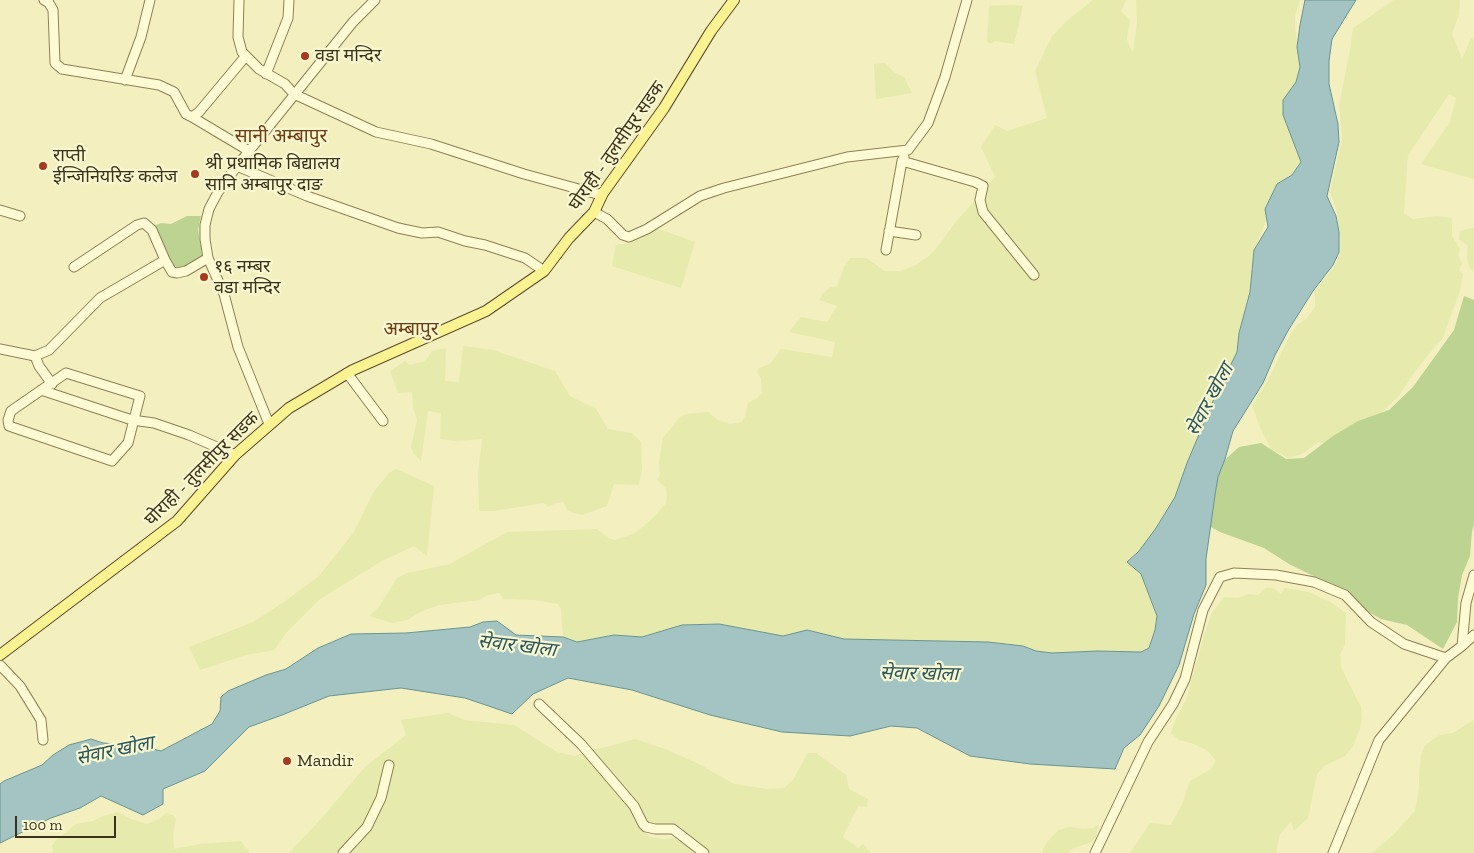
<!DOCTYPE html>
<html>
<head>
<meta charset="utf-8">
<style>
  body { margin:0 }
  #map { position:relative; width:1474px; height:853px; overflow:hidden; background:#f3efbf; font-family:"Zilla Slab",serif }
  canvas { display:block }
  .scale { position:absolute; left:15px; top:816px; width:101px; height:22px; box-sizing:border-box; border:2px solid #3c321b; border-top:0; padding-left:6px; font-size:15px; line-height:18px; white-space:nowrap; color:#3c321b; -webkit-text-stroke:4px #f9f7d0; paint-order:stroke }
</style>
</head>
<body>
<div id="map">
<canvas width="1474" height="853"></canvas>
<div class="scale">100 m</div>
</div>
<script>
const ctx = document.querySelector('canvas').getContext('2d');
ctx.lineJoin = 'round';
function paint(path, color) { ctx.fillStyle = color; ctx.fill(path, 'evenodd'); }
const toPath = rows => new Path2D(rows.map(r => 'M' + r).join(''));
function trace(path, color, width, dash) { ctx.strokeStyle = color; ctx.lineWidth = width; ctx.lineCap = dash ? 'butt' : 'round'; ctx.setLineDash(dash || []); ctx.stroke(path); }
function drawText(font, color, halo, rows, align = 'center') {
  ctx.font = font + ' "Zilla Slab","Noto Sans Devanagari",serif'; ctx.lineWidth = 4.5; ctx.setLineDash([]); ctx.textBaseline = 'middle'; ctx.strokeStyle = halo; ctx.fillStyle = color; for (const [text, x, y, turn = 0] of rows) {
    ctx.save(); ctx.translate(x, y); ctx.rotate((+turn || 0) * Math.PI / 180); ctx.textAlign = isNaN(turn) ? turn : align; if (halo) ctx.strokeText(text, 0, 0); ctx.fillText(text, 0, 0); ctx.restore();
  }
}
const farmland = toPath([
  [1093,0,1126,0,1121,11,1130,20,1127,39,1130,48,1133,52,1137,22,1136,0,1300,0,1295,16,1295,26,1300,67,1296,82,1283,100,1283,115,1301,162,1292,175,1277,184,1266,208,1266,221,1254,250,1250,292,1239,333,1237,352,1213,401,1187,463,1175,497,1156,528,1139,551,1127,562,1141,574,1157,616,1155,630,1149,648,1141,652,1097,651,1052,653,1036,651,1023,646,988,642,844,639,808,630,783,636,718,624,682,625,642,637,614,635,577,642,563,637,561,609,558,604,534,600,503,599,500,593,488,595,479,600,439,605,422,611,407,620,392,623,369,616,378,608,397,578,407,573,450,564,507,532,597,529,609,538,615,540,633,534,643,527,656,515,666,503,667,493,665,487,657,480,660,474,659,462,663,438,680,417,686,414,708,412,718,420,730,424,742,422,745,416,748,403,757,398,762,393,761,378,757,372,759,368,770,364,781,349,832,357,835,342,789,332,801,317,827,322,837,306,819,300,824,292,831,287,837,286,844,267,850,258,866,258,885,271,901,271,916,265,929,256,939,245,954,224,995,177,981,147,995,125,1007,131,1047,118,1035,71,1052,36,1069,19],
  [1394,0,1460,0,1459,14,1452,34,1462,59,1471,38,1474,39,1474,179,1421,164,1450,122,1456,98,1449,94,1408,155,1404,213,1413,219,1437,216,1452,218,1452,236,1460,249,1458,256,1462,263,1459,270,1463,274,1460,291,1442,340,1437,344,1416,370,1398,397,1371,422,1333,446,1319,442,1302,454,1288,458,1271,449,1260,428,1252,405,1267,382,1289,337,1297,325,1307,318,1315,307,1315,291,1337,263,1340,250,1340,238,1337,212,1330,192,1342,138,1339,105,1350,50,1353,28],
  [1014,5,1023,6,1014,44,995,41,990,44,987,41,989,6],
  [885,63,895,73,904,77,912,93,876,99,874,64],
  [653,227,695,242,681,288,612,266,616,245,632,242],
  [1472,228,1474,228,1474,272,1469,267,1467,257,1468,246,1459,239,1460,231],
  [463,346,493,350,555,371,570,396,596,409,608,429,632,433,641,442,642,468,639,485,614,484,607,506,582,515,568,511,563,502,556,503,548,507,544,503,494,511,479,511,478,474,482,439,458,441,440,439,441,413,428,411,421,461,414,454,411,447,417,420,413,407,412,392,398,393,390,371,405,361,410,365,425,361,432,351,446,348,445,381,459,382],
  [396,469,434,486,427,556,414,546,382,561,320,599,287,632,274,650,246,655,200,670,189,647,253,622,284,602,319,576,354,532,373,493,389,473],
  [1266,588,1273,588,1281,594,1285,588,1309,592,1330,602,1346,613,1345,644,1340,655,1341,667,1361,707,1362,719,1360,729,1353,746,1345,756,1324,766,1317,774,1308,818,1294,831,1291,822,1280,834,1276,853,1130,853,1150,823,1171,825,1182,804,1190,781,1211,769,1216,761,1208,751,1194,744,1179,740,1171,733,1176,718,1186,700,1206,629,1212,613,1224,597,1238,598,1249,594,1258,595],
  [448,713,465,720,514,725,557,752,575,756,581,753,634,810,644,831,650,837,663,839,674,838,686,845,693,853,289,853,321,819,365,767,406,735,401,720],
  [1474,720,1474,853,1372,853,1394,834,1415,811,1419,789,1419,774,1421,756,1425,745,1440,735,1453,733],
  [635,739,665,749,699,764,734,784,768,789,784,788,793,780,808,753,816,753,846,775,849,789,868,799,867,807,858,806,843,837,858,848,863,844,871,853,701,853,672,833,651,831,645,818,633,801,589,750,602,748],
  [118,812,131,819,147,824,159,819,166,813,173,815,176,819,173,835,174,849,200,844,241,841,250,853,53,853,52,846,55,841,76,824,93,821,103,816],
  [1099,824,1095,840,1092,842,1074,848,1067,853,1042,853,1045,845,1054,834,1059,830,1070,827,1083,829,1093,828]
]);
const green = toPath([
  [187,216,201,216,198,230,203,257,184,268,178,268,173,265,154,226,161,223,171,224],
  [1464,296,1474,300,1474,524,1472,531,1470,556,1462,575,1458,598,1457,622,1443,649,1407,625,1381,619,1367,611,1346,592,1289,564,1264,548,1220,532,1209,526,1219,465,1239,447,1261,443,1286,459,1304,458,1333,436,1358,421,1389,410,1413,387,1454,330]
]);
const water = toPath([
  [1305,0,1356,0,1332,39,1329,61,1329,84,1338,124,1339,142,1327,196,1336,216,1339,232,1339,252,1333,265,1313,291,1289,329,1275,355,1263,383,1233,431,1225,459,1218,477,1215,495,1206,559,1206,585,1194,614,1179,665,1159,706,1140,735,1124,748,1115,769,1030,764,970,756,917,728,891,726,850,736,782,732,710,715,632,690,568,678,533,694,512,714,465,698,401,688,329,696,282,715,249,727,205,771,163,789,163,804,143,815,101,796,80,808,51,818,0,843,0,784,4,781,42,765,53,755,69,745,91,739,103,743,117,744,122,741,161,751,212,724,220,711,221,697,228,691,266,675,286,669,318,648,351,634,406,633,470,627,483,622,497,621,516,635,563,637,577,642,614,635,642,637,682,625,719,624,783,636,807,630,844,639,988,642,1023,646,1036,651,1052,653,1097,651,1141,652,1149,648,1155,630,1157,616,1141,574,1127,562,1139,551,1156,528,1175,497,1187,463,1213,401,1237,352,1239,333,1250,292,1254,250,1268,227,1265,209,1277,184,1292,175,1301,162,1283,115,1283,100,1296,82,1300,67,1297,47,1300,25,1305,0]
]);
const minor = toPath([
  [44,0,49,3,53,10,55,63,62,69,159,85,174,92,186,114,192,117,199,112,245,57],
  [239,0,238,37,242,52,259,69,285,84,294,94,376,132,431,144,524,174,597,194,603,193],
  [266,74,288,18,289,0],
  [125,80,141,37,150,0],
  [192,117,249,151],
  [902,161,975,182,983,186,980,200,983,212,1034,275],
  [237,166,307,196,398,228,422,233,438,232,465,241,485,245,525,258,544,271],
  [0,210,20,216],
  [594,212,607,219,623,235,629,237,647,229,700,196,724,188,847,157,908,150,928,123,945,77,967,0],
  [889,231,916,235],
  [886,250,902,161,904,157],
  [74,267,137,225,144,223,152,230,165,260,172,272,177,273,186,271,208,258],
  [0,349,35,356,39,366,52,384],
  [35,356,49,350,100,298,165,260],
  [66,373,140,396,128,443,112,461,9,426,8,420,11,411,66,373],
  [347,373,383,421],
  [41,390,132,420,154,423,189,435,235,455],
  [269,424,238,347,224,294,208,258,205,239,205,225,209,209,218,192,237,166,353,22,375,0],
  [1462,646,1474,635],
  [0,665,20,686,41,720,43,740],
  [539,704,581,744,634,806,643,824,646,827,655,829,673,829,704,853],
  [343,853,367,827,381,798,389,765],
  [1095,853,1148,742,1173,704,1185,679,1203,610,1220,577,1234,573,1276,575,1314,582,1345,595,1371,622,1404,644,1446,658],
  [1333,853,1379,740,1446,658,1462,646,1466,603,1474,575]
]);
const major = toPath([
  [0,655,177,521,235,455,289,408,353,370,486,311,544,271,569,238,594,212,603,193,664,108,711,31,734,0]
]);
const markers = [
  [305,56,5,"#a53b1e"],
  [43,166,5,"#a53b1e"],
  [195,174,5,"#a53b1e"],
  [204,277,5,"#a53b1e"],
  [287,761,5,"#a53b1e"]
];
const poiNames = [
  ["वडा मन्दिर",315,56],
  ["राप्ती",53,156],
  ["ईन्जिनियरिङ कलेज",53,177],
  ["श्री प्रथामिक बिद्यालय",205,164],
  ["सानि अम्बापुर दाङ",205,185],
  ["१६ नम्बर",214,267],
  ["वडा मन्दिर",214,288],
  ["Mandir",297,761]
];
const streetNames = [
  ["घोराही - तुलसीपुर सडक",617,146,-55],
  ["घोराही - तुलसीपुर सडक",202,469,-45]
];
const neighbourhoodNames = [
  ["सानी अम्बापुर",281,137],
  ["अम्बापुर",411,330]
];
const waterNames = [
  ["सेवार खोला",1210,400,-62],
  ["सेवार खोला",517,646,7],
  ["सेवार खोला",919,674,1],
  ["सेवार खोला",115,751,-12]
];
paint(farmland, '#e6eaac');
paint(green, '#bcd392');
paint(water, '#a3c4c2');
trace(water, '#699493', 1);
trace(minor, '#8e8055', 11);
trace(major, '#5b4c2a', 12);
trace(minor, '#fdfad4', 9);
trace(major, '#fbf292', 10);
for (const [x, y, r, color] of markers) { const dot = new Path2D(); dot.arc(x, y, r, 0, 2 * Math.PI); ctx.fillStyle = color; ctx.fill(dot); trace(dot, '#f9f7d0', 2); }
drawText('18px', '#3c321b', '#f9f7d0', poiNames, 'left');
drawText('18px', '#3c321b', '#f9f7d0', streetNames);
drawText('19px', '#6e3c15', '#f9f7d0', neighbourhoodNames);
drawText('italic 19px', '#29555e', '#f9f7d0', waterNames);
</script>
</body>
</html>
